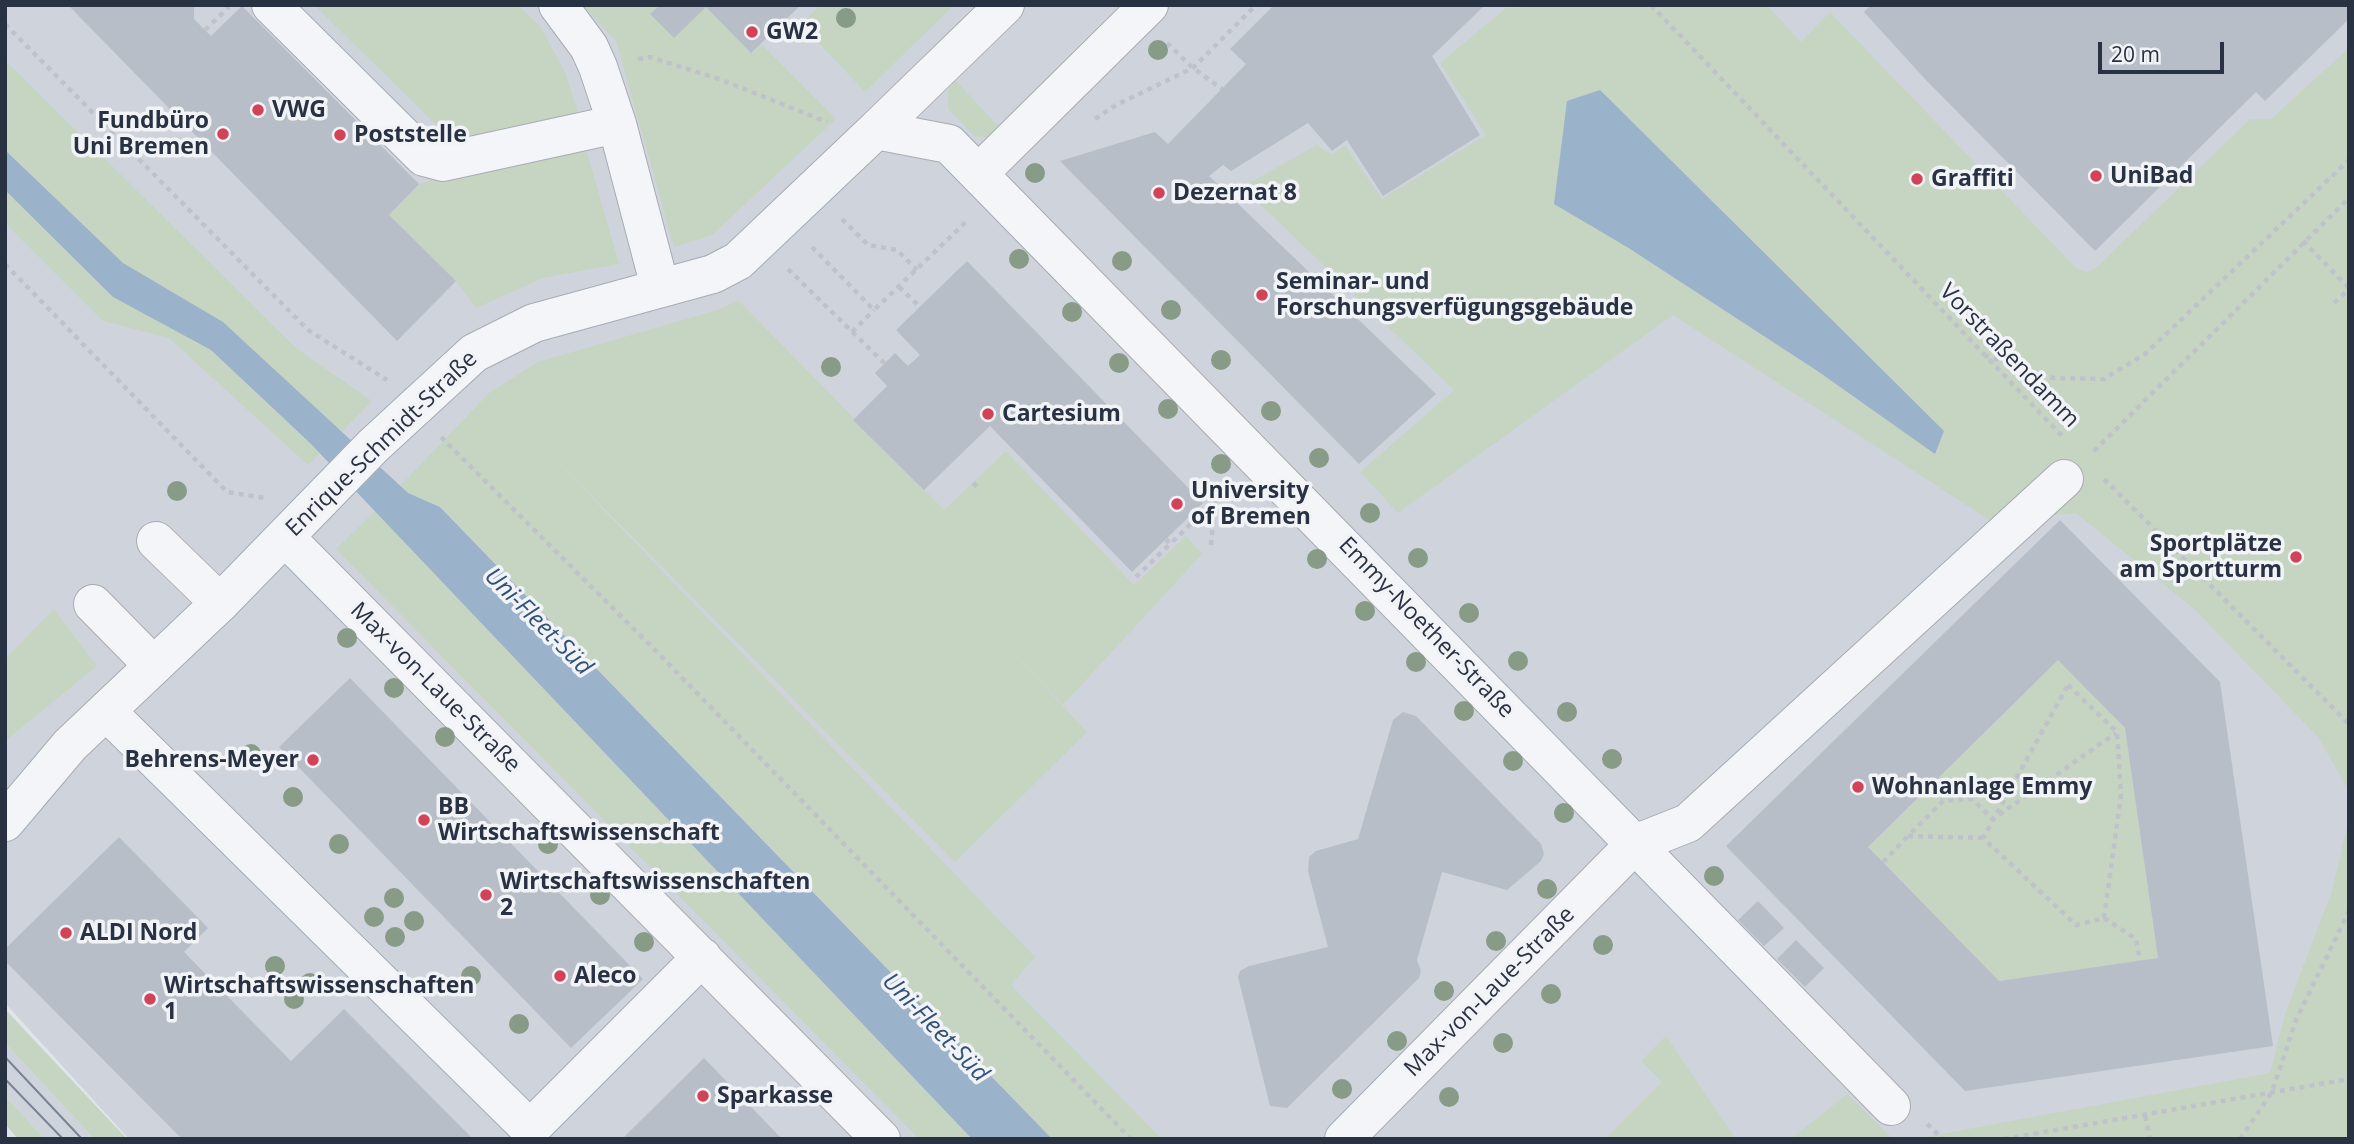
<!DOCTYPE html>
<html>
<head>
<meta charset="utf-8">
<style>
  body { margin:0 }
  #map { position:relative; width:2354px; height:1144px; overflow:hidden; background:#e1e5ea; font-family:"Open Sans",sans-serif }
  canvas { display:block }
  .frame { position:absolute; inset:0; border:7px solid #293242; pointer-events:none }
  .scale { position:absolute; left:2098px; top:42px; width:126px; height:32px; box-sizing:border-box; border:4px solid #293242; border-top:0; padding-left:9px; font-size:21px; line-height:24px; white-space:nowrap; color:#293242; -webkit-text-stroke:5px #f1f3f7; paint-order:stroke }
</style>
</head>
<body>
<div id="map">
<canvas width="2354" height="1144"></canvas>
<div class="frame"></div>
<div class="scale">20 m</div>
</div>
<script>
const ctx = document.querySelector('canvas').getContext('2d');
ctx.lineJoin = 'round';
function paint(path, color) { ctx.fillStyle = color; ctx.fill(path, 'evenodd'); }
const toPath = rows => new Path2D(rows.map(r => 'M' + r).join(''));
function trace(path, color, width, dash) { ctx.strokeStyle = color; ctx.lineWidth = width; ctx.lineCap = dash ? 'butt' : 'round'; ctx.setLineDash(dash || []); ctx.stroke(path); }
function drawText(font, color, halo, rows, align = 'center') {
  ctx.font = font + ' "Open Sans",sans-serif'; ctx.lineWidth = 7; ctx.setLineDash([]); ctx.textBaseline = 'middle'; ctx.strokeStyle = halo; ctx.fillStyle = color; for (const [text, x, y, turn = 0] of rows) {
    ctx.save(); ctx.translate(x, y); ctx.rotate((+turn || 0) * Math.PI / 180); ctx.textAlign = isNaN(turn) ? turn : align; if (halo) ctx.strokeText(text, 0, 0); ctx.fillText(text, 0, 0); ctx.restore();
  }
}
const built = toPath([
  [5,5,2349,5,2349,1139,129,1139,5,1003],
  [5,1043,94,1139,45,1139,5,1096]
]);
const green = toPath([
  [314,5,518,5,540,26,565,72,580,119,458,146],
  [582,5,660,5,651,14,706,7,751,53,761,44,836,119,712,235,674,247,616,41],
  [820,5,954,5,865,92,801,24],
  [1581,5,1767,5,1801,42,1830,12,2076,268,2087,272,2097,267,2250,119,2271,119,2349,48,2349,791,2318,737,2194,609,2076,513,1991,521,1673,315,1398,513,1360,472,1454,390,1242,187,1317,145,1332,155,1345,145,1382,199,1486,135,1440,63,1506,8],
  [5,60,296,348,372,401,341,432,223,322,123,263,5,150],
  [956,81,1002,130,995,137,975,137,948,109,948,89],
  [585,145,619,264,543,278,476,308,456,281,389,215,419,184,451,173],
  [5,190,113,297,211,350,320,453,308,465,169,338,103,321,5,223],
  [738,300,944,510,1006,451,1134,585,1186,536,1202,554,1063,705,990,628,1087,732,955,862,541,445,1035,957,1011,985,1162,1139,1052,1139,441,507,408,493,400,486,490,392,538,362,721,309],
  [375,511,972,1139,919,1139,336,549],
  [54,609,97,666,5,741,5,659],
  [2058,660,2125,728,2158,958,1999,981,1868,847],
  [2349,818,2349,1139,1914,1139,2270,1073,2285,1014,2332,891],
  [5,1009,127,1139,94,1139,5,1043],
  [1666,1036,1736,1139,1605,1139,1662,1082,1641,1061],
  [1847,1094,1893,1139,1791,1139],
  [5,1096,45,1139,18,1139,5,1124]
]);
const water = toPath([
  [1600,90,1944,431,1935,454,1816,370,1627,247,1554,204,1567,101],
  [5,150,123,263,223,322,408,493,440,507,1052,1139,972,1139,311,444,211,350,113,297,5,190]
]);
const building = toPath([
  [68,5,194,5,194,19,211,36,242,6,419,184,389,215,456,281,397,341],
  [660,5,801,5,751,53,706,7,674,38,650,14],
  [1274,5,1485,5,1432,56,1480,135,1383,196,1347,140,1332,151,1308,123,1231,171,1223,165,1209,176,1436,394,1359,464,1060,161,1155,132,1168,144,1246,64,1230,49],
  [1871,5,2349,5,2349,19,2265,101,2256,92,2095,251,1925,79,1864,12],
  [967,261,1203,503,1132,572,990,426,924,490,853,420,887,386,875,373,895,353,908,366,920,355,896,330],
  [2060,520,2220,682,2273,1046,1965,1091,1726,846],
  [2058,660,2125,728,2158,958,1999,981,1868,847],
  [350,678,643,979,571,1048,279,747],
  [1403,712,1416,716,1541,844,1544,854,1541,861,1507,890,1442,872,1417,960,1421,971,1419,978,1287,1108,1270,1106,1238,977,1240,971,1249,966,1328,947,1308,871,1309,857,1316,851,1358,839,1393,720],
  [119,837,208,928,184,952,291,1061,344,1009,473,1139,182,1139,5,961,5,949],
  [1758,901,1784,928,1764,946,1738,920],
  [1796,940,1824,968,1805,987,1777,959],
  [704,1058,782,1139,622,1139]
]);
const path = toPath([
  [1651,5,2064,438],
  [5,24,308,330,387,380],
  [205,30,229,7],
  [1167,43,1193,68,1222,89],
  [638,59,650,57,719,79,827,122],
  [1095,119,1116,105,1193,68,1256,5],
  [842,219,868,245,897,250,917,270],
  [2303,241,2349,288],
  [812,247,874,310,968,220],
  [5,264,227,492,265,498],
  [788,269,885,364],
  [899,287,920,307],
  [2334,303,2349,289],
  [852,332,874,310],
  [1984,355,2053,378,2104,379,2145,354,2349,160],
  [441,437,659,654,1131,1139],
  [2094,451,2349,198],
  [2104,479,2349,724],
  [973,483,978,487],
  [1166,539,1170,544,1228,488],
  [1211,545,1215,501],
  [1136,577,1170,544],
  [2068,685,2117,732,2121,796,2104,918,2076,925,1983,838,2068,685],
  [1983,838,1908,836,1943,801,1972,799,1993,819,2116,733],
  [1883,862,1908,836],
  [2104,918,2136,939,2140,961],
  [2145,1116,2150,1139],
  [1927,1124,1943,1139],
  [2004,1139,2349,1079],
  [2240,1139,2272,1092,2296,1020,2349,911]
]);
const minor = toPath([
  [271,5,424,157,443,162,617,124],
  [558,5,589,47,598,67,617,124,660,287],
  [876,130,1005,5],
  [979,173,1149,5],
  [285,537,881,1139],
  [156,541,220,603],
  [93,604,153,665],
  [106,711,530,1129,702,957],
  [5,822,70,745,220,603,373,446,474,353,534,323,713,274,738,261,876,130,949,144,1891,1106],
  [1344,1139,1635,844,1688,823,2064,479]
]);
const tram = toPath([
  [5,1057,82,1139],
  [5,1079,63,1139]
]);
const trees = [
  [846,18],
  [1158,50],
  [1035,173],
  [1019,259],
  [1122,261],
  [1171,310],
  [1072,312],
  [1221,360],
  [1119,363],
  [831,367],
  [1168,409],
  [1271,411],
  [1319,458],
  [1221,464],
  [177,491],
  [1370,513],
  [1418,558],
  [1317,559],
  [1365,611],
  [1469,613],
  [347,638],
  [1518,661],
  [1416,662],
  [394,688],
  [1464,711],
  [1567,712],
  [445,737],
  [251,754],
  [1612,759],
  [1513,761],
  [293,797],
  [1564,813],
  [339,844],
  [548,844],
  [1714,876],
  [1547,889],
  [600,895],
  [394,898],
  [374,917],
  [414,921],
  [395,937],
  [1496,941],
  [644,942],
  [1603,945],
  [275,966],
  [471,976],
  [310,983],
  [1444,991],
  [1551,994],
  [294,999],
  [519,1024],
  [1397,1041],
  [1503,1043],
  [1342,1089],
  [1449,1097]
];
const markers = [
  [752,32,7,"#d24358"],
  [258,110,7,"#d24358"],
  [223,134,7,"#d24358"],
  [340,135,7,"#d24358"],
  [2096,176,7,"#d24358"],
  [1917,179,7,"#d24358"],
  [1159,193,7,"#d24358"],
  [1262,295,7,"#d24358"],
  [988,414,7,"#d24358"],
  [1177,504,7,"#d24358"],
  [2296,557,7,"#d24358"],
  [313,760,7,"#d24358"],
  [1858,787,7,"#d24358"],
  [424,820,7,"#d24358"],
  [486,895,7,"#d24358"],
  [66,933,7,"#d24358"],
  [560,976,7,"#d24358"],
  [150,999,7,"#d24358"],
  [703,1096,7,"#d24358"]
];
const poiNames = [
  ["GW2",766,32],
  ["VWG",272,110],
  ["Fundbüro",209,121,"right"],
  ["Uni Bremen",209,147,"right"],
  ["Poststelle",354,135],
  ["UniBad",2110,176],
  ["Graffiti",1931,179],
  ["Dezernat 8",1173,193],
  ["Seminar- und",1276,282],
  ["Forschungsverfügungsgebäude",1276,308],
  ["Cartesium",1002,414],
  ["University",1191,491],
  ["of Bremen",1191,517],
  ["Sportplätze",2282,544,"right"],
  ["am Sportturm",2282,570,"right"],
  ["Behrens-Meyer",299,760,"right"],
  ["Wohnanlage Emmy",1872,787],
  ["BB",438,807],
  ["Wirtschaftswissenschaft",438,833],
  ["Wirtschaftswissenschaften",500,882],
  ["2",500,908],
  ["ALDI Nord",80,933],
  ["Aleco",574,976],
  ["Wirtschaftswissenschaften",164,986],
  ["1",164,1012],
  ["Sparkasse",717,1096]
];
const streetNames = [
  ["Vorstraßendamm",2009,356,46],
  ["Enrique-Schmidt-Straße",382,444,-44],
  ["Emmy-Noether-Straße",1426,628,46],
  ["Max-von-Laue-Straße",435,688,45],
  ["Max-von-Laue-Straße",1490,992,-45]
];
const waterNames = [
  ["Uni-Fleet-Süd",538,622,45],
  ["Uni-Fleet-Süd",935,1028,46]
];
paint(built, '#cfd4dc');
paint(green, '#c6d4c2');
paint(water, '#9bb2cb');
paint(building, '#b8bec7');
trace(minor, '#a6acb4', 40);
trace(path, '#bfc2c9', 4.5, [5, 5]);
trace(minor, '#f4f5f8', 38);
trace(tram, '#7a8494', 2);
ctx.fillStyle = '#879b87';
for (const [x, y] of trees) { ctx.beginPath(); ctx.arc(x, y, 10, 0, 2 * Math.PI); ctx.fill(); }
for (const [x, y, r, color] of markers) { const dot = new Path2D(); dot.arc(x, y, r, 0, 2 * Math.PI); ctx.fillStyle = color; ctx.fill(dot); trace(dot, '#f1f3f7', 2.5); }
drawText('bold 23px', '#293242', '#f1f3f7', poiNames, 'left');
drawText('23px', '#293242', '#f1f3f7', streetNames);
drawText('italic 24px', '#325178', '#f1f3f7', waterNames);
</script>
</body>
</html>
